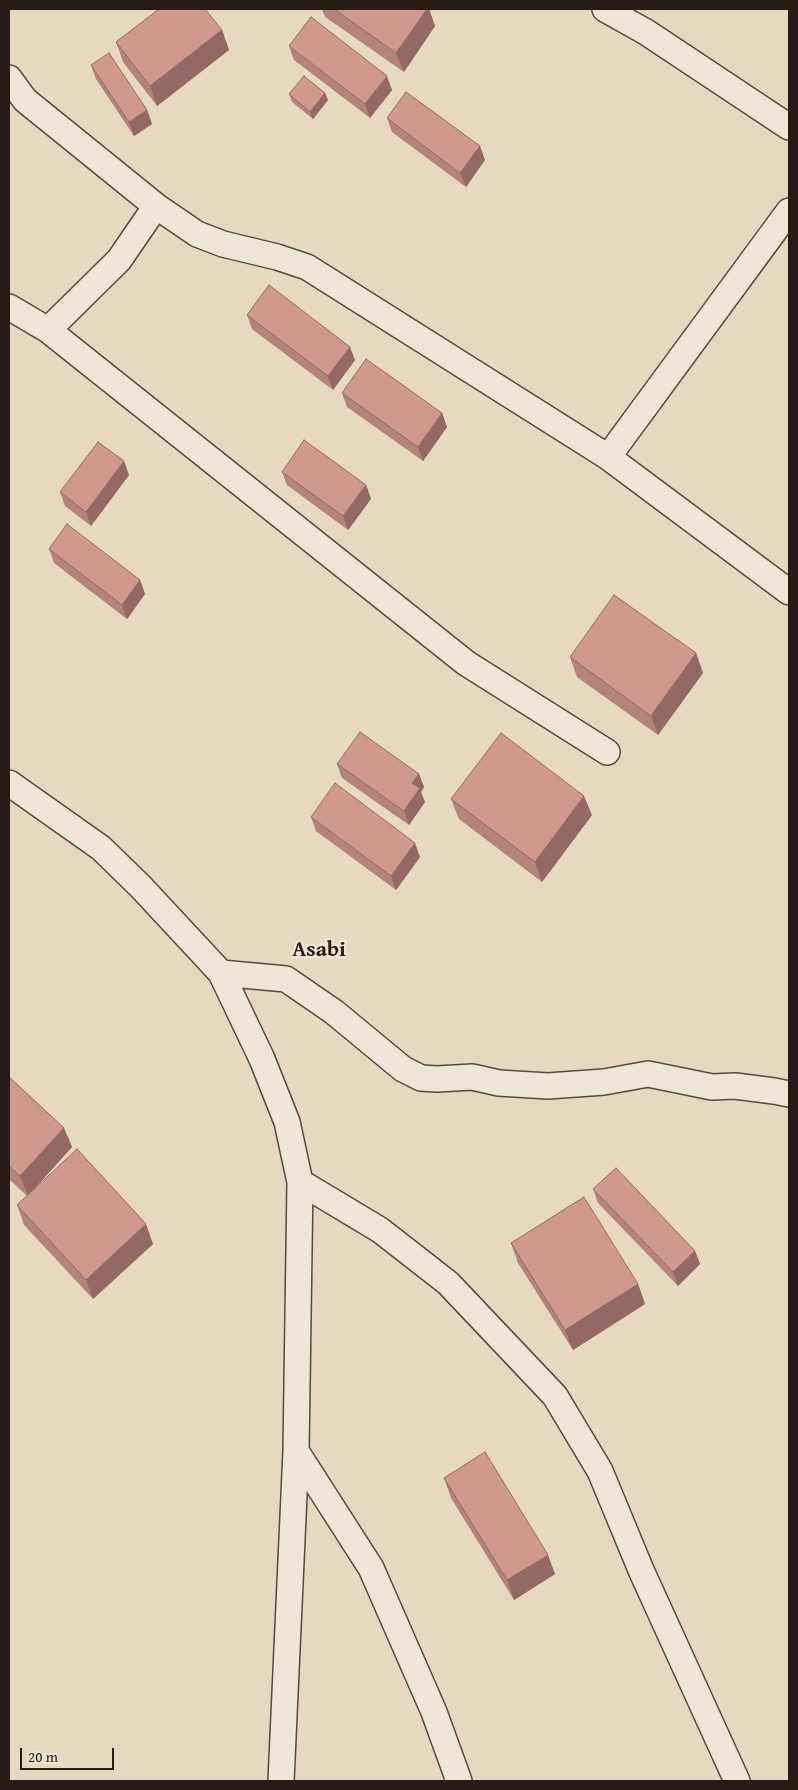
<!DOCTYPE html>
<html>
<head>
<meta charset="utf-8">
<style>
  body { margin:0 }
  #map { position:relative; width:798px; height:1790px; overflow:hidden; background:#e7d9c0; font-family:"Gentium Book Plus",serif }
  canvas { display:block }
  .frame { position:absolute; inset:0; border:10px solid #261b15; pointer-events:none }
  .scale { position:absolute; left:20px; top:1748px; width:94px; height:22px; box-sizing:border-box; border:2px solid #261b15; border-top:0; padding-left:6px; font-size:15px; line-height:18px; white-space:nowrap; color:#261b15; -webkit-text-stroke:4px #efe6d6; paint-order:stroke }
</style>
</head>
<body>
<div id="map">
<canvas width="798" height="1790"></canvas>
<div class="frame"></div>
<div class="scale">20 m</div>
</div>
<script>
const ctx = document.querySelector('canvas').getContext('2d');
ctx.lineJoin = 'round';
const toPath = rows => new Path2D(rows.map(r => 'M' + r).join(''));
function trace(path, color, width, dash) { ctx.strokeStyle = color; ctx.lineWidth = width; ctx.lineCap = dash ? 'butt' : 'round'; ctx.setLineDash(dash || []); ctx.stroke(path); }
function paint(path, color) { ctx.fillStyle = color; ctx.fill(path, 'evenodd'); }
function drawText(font, color, halo, rows, align = 'center') {
  ctx.font = font + ' "Gentium Book Plus",serif'; ctx.lineWidth = 5; ctx.setLineDash([]); ctx.textBaseline = 'middle'; ctx.strokeStyle = halo; ctx.fillStyle = color; for (const [text, x, y, turn = 0] of rows) {
    ctx.save(); ctx.translate(x, y); ctx.rotate((+turn || 0) * Math.PI / 180); ctx.textAlign = isNaN(turn) ? turn : align; if (halo) ctx.strokeText(text, 0, 0); ctx.fillText(text, 0, 0); ctx.restore();
  }
}
const minor = toPath([
  [605,9,646,32,789,127],
  [9,78,25,100,156,206,197,234,223,244,277,257,307,267,608,457,789,592],
  [9,307,48,330,466,663,607,752],
  [48,330,119,260,156,206],
  [608,457,789,211],
  [9,783,101,848,141,887,221,973,262,1059,287,1122,300,1182,296,1451,281,1781],
  [221,973,286,979,334,1012,403,1069,421,1078,437,1079,472,1077,499,1083,548,1086,604,1082,648,1074,712,1087,735,1086,774,1091,789,1094],
  [300,1182,380,1230,448,1283,555,1396,600,1471,641,1570,737,1781],
  [296,1451,371,1568,434,1712,459,1781]
]);
const wall = toPath([
  [322,9,429,9,435,26,404,72,325,17],
  [222,30,229,50,157,106,123,62,116,42],
  [289,46,392,90,370,118,294,60],
  [91,65,147,110,152,124,134,136,96,79],
  [325,93,328,100,313,119,292,102,289,94],
  [387,118,485,160,466,187,392,132],
  [247,315,355,360,333,390,252,329],
  [342,393,442,413,447,427,423,461,347,407],
  [282,472,366,485,371,499,348,530,287,485],
  [129,475,91,526,65,506,60,492],
  [49,549,140,580,145,594,127,619,54,563],
  [696,653,703,673,658,735,577,677,570,657],
  [337,764,419,774,424,787,421,792,425,802,409,825,342,778],
  [451,799,592,815,542,882,459,819],
  [311,817,420,857,396,890,316,831],
  [9,1077,64,1128,72,1147,35,1188,153,1244,93,1299,24,1225,17,1205,27,1196,9,1179],
  [593,1189,695,1251,700,1264,678,1286,598,1203],
  [511,1243,638,1284,645,1304,573,1350,518,1263],
  [444,1478,555,1574,514,1600,451,1498]
]);
const shadedWall = toPath([
  [427,9,429,9,435,26,404,72,396,53],
  [222,30,229,50,157,106,150,86],
  [387,76,392,90,370,118,365,104],
  [325,93,328,100,313,119,310,112],
  [147,110,152,124,134,136,129,122],
  [480,146,485,160,466,187,460,173],
  [350,347,355,360,333,390,328,376],
  [442,413,447,427,423,461,418,447],
  [124,461,129,475,91,526,86,512],
  [366,485,371,499,348,530,343,516],
  [140,580,145,594,127,619,122,605],
  [696,653,703,673,658,735,651,716],
  [419,774,424,787,421,792,425,802,409,825,404,811,412,783],
  [584,796,592,815,542,882,535,862],
  [415,843,420,857,396,890,391,876],
  [64,1128,72,1147,28,1196,20,1176],
  [146,1224,153,1244,93,1299,86,1280],
  [695,1251,700,1264,678,1286,673,1272],
  [638,1284,645,1304,573,1350,565,1330],
  [548,1555,555,1574,514,1600,507,1580]
]);
const building = toPath([
  [159,9,205,9,222,30,150,86,116,42,159,9],
  [334,9,427,9,396,53,334,9],
  [311,17,387,76,365,104,289,46,311,17],
  [109,53,147,110,129,122,91,65,109,53],
  [304,76,325,93,310,112,289,94,304,76],
  [406,92,480,146,460,173,387,118,406,92],
  [269,285,350,347,328,376,247,315,269,285],
  [366,359,442,413,418,447,342,393,366,359],
  [304,440,366,485,343,516,282,472,304,440],
  [98,442,124,461,86,512,60,492,98,442],
  [67,524,140,580,122,605,49,549,67,524],
  [614,595,696,653,651,716,570,657,614,595],
  [360,732,419,774,412,783,420,788,404,811,337,764,360,732],
  [501,733,584,796,535,862,451,799,501,733],
  [335,783,415,843,391,876,311,817,335,783],
  [9,1077,64,1128,20,1176,9,1166,9,1077],
  [77,1149,146,1224,86,1280,17,1205,77,1149],
  [616,1168,695,1251,673,1272,593,1189,616,1168],
  [584,1197,638,1284,565,1330,511,1243,584,1197],
  [485,1452,548,1555,507,1580,444,1478,485,1452]
]);
const districtNames = [
  ["Asabi",319,950]
];
trace(minor, '#564a40', 28);
trace(minor, '#efe6d6', 25);
paint(wall, '#b4837a');
paint(shadedWall, '#926a63');
paint(building, '#d1988e');
trace(building, '#926a63', 1);
drawText('bold 22px', '#261b15', '#efe6d6', districtNames);
</script>
</body>
</html>
